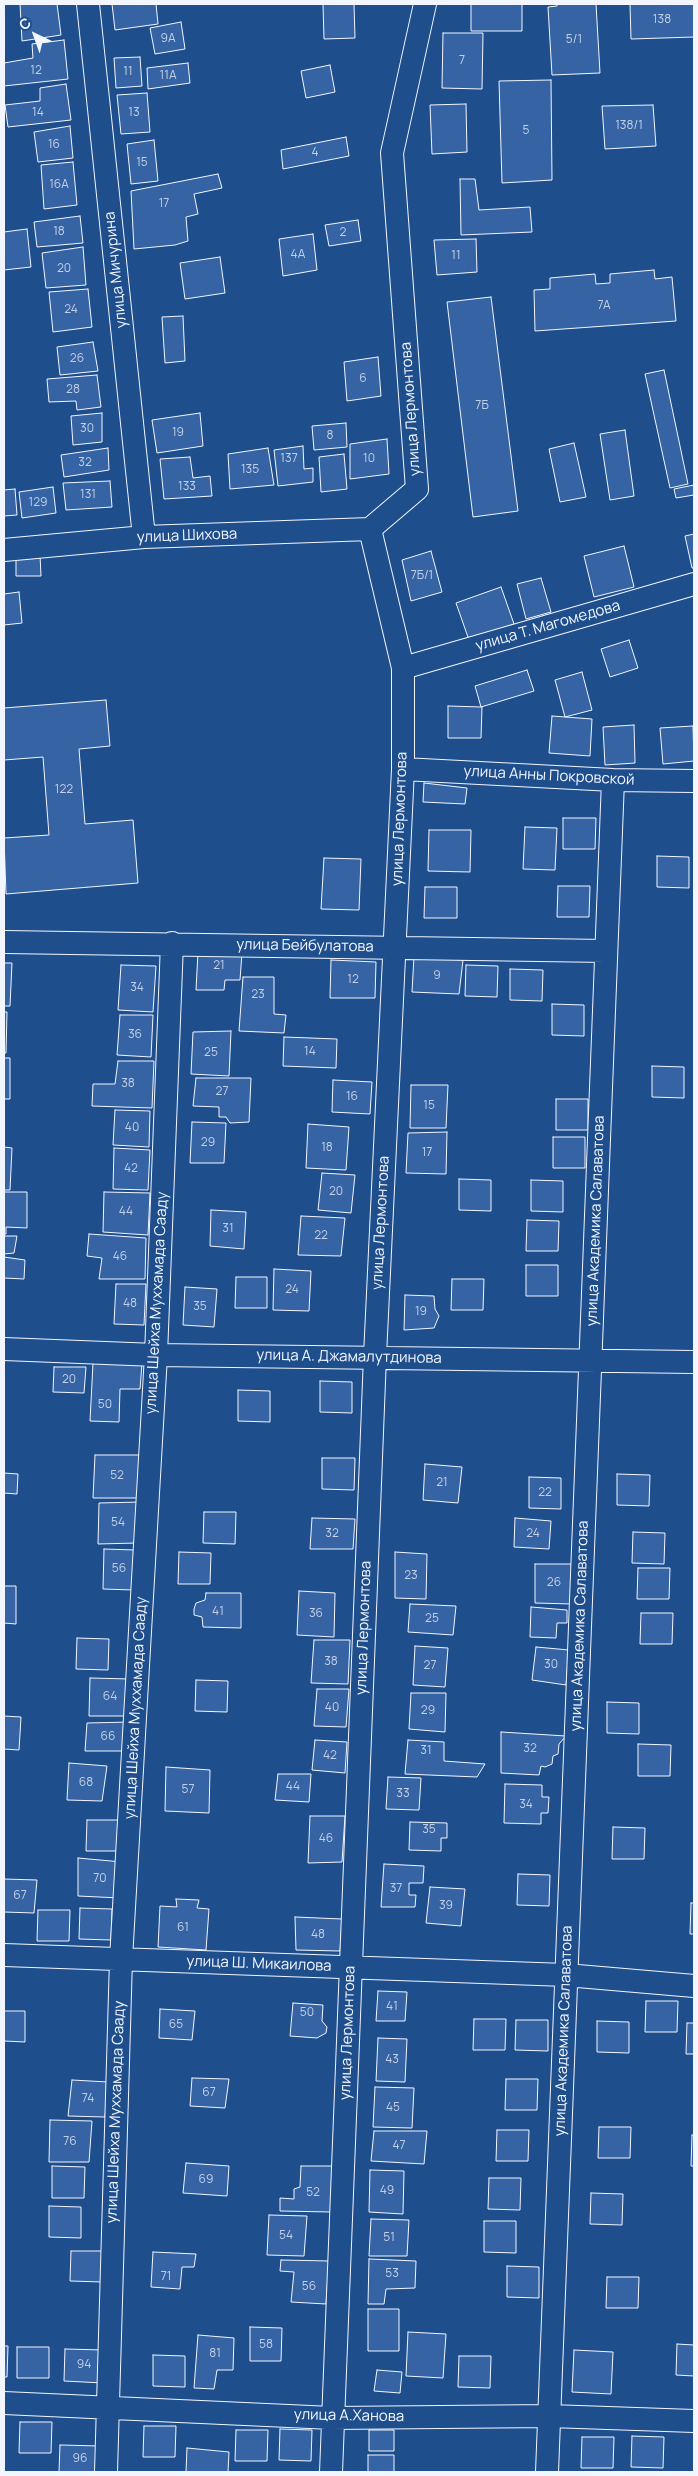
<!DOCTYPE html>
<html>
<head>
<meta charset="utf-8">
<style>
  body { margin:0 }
  #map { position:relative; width:698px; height:2476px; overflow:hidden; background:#1f4e8c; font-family:Manrope,sans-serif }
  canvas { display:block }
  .frame { position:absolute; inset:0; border:5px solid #f2f6ff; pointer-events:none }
  .north { position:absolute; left:10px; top:10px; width:50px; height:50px; -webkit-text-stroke:4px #1f4e8c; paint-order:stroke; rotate:318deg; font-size:14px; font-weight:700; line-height:20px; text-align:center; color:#f2f6ff }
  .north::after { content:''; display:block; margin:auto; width:18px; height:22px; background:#f2f6ff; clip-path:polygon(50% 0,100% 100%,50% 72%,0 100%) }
</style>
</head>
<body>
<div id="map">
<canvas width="698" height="2476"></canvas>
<div class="frame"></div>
<div class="north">С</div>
</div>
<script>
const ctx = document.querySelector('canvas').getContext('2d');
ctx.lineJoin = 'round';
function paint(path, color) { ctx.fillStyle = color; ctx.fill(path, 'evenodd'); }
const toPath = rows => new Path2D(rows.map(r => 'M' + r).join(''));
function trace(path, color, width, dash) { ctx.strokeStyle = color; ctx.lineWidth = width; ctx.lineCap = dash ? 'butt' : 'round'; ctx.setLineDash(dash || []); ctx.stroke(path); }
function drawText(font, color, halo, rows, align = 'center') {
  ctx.font = font + ' Manrope,sans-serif'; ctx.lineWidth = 4; ctx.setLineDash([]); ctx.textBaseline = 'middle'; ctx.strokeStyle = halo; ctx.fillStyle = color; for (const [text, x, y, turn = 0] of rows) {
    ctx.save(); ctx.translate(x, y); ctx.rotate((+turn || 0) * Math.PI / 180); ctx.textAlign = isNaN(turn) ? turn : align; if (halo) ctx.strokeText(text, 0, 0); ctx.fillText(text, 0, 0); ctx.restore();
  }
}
const building = toPath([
  [20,4,57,4,61,35,22,41,20,4],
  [112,4,156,4,158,24,115,30,112,4],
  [323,4,354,4,355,38,324,39,323,4],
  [471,4,522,4,522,31,471,31,471,4],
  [557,4,596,4,600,73,552,75,548,7,557,6,557,4],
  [630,4,694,4,694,37,631,39,630,4],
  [181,22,185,49,155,54,150,28,181,22],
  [443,33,483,33,482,89,442,88,443,33],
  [64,40,68,79,4,86,4,63,33,58,32,44,64,40],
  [140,57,142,86,116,88,114,58,140,57],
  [188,63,190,83,148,89,147,68,188,63],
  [330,65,335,92,306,98,301,71,330,65],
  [551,80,552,180,502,183,499,81,551,80],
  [66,84,71,120,8,127,5,105,40,101,40,88,66,84],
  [147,93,150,132,121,134,117,95,147,93],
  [466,104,467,152,432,154,430,105,466,104],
  [653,105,656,146,605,149,602,106,653,105],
  [70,126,73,158,38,162,34,132,70,126],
  [346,137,349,156,283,169,281,150,346,137],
  [154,140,158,181,131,184,127,144,154,140],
  [73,162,77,205,44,209,41,165,73,162],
  [218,174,222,188,194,194,198,214,186,217,188,241,175,245,134,249,131,191,218,174],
  [460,179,475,179,479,210,530,207,532,232,461,235,460,179],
  [80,216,83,243,37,247,34,222,80,216],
  [358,220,361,241,329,246,325,225,358,220],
  [27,229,31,267,4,270,4,232,27,229],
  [313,234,317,270,283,276,279,239,313,234],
  [476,239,477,272,437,275,434,240,476,239],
  [83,247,86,285,46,288,42,253,83,247],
  [220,257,225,293,185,299,180,263,220,257],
  [654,270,655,279,672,277,676,321,535,331,534,290,550,289,550,278,595,274,596,284,610,283,610,274,654,270],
  [88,289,92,327,53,332,49,292,88,289],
  [491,297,518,511,473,517,447,302,491,297],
  [183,316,185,361,165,363,162,317,183,316],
  [93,342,98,371,60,375,57,347,93,342],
  [378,357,381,396,347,401,344,362,378,357],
  [664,370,688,484,670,488,645,374,664,370],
  [97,375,101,407,77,410,76,401,49,402,47,379,97,375],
  [102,413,102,442,73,445,71,416,102,413],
  [200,413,203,446,157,453,152,420,200,413],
  [346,423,347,447,314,450,312,426,346,423],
  [625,430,634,496,610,500,600,434,625,430],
  [387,439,389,474,350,479,350,444,387,439],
  [574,443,586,497,560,502,549,449,574,443],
  [303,446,304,469,313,468,313,482,278,486,274,450,303,446],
  [108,448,109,470,64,477,61,455,108,448],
  [268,448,274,485,230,489,228,454,268,448],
  [344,454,347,489,321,492,319,457,344,454],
  [190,457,193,478,210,476,212,496,164,499,160,459,190,457],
  [110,481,112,507,66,510,63,483,110,481],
  [694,485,694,495,676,498,674,489,694,485],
  [53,487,56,513,22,518,19,492,53,487],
  [15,489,17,515,4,516,4,490,15,489],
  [694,534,694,568,692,568,685,536,694,534],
  [624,546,634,587,594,597,584,556,624,546],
  [431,551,442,592,411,601,402,560,431,551],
  [40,555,41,576,16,576,16,556,40,555],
  [541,578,551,612,526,619,517,584,541,578],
  [501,587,514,624,469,640,456,603,501,587],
  [19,592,22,623,4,625,4,594,19,592],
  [629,640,638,668,610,677,601,649,629,640],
  [527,670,534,691,481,707,475,686,527,670],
  [582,672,592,710,565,717,555,680,582,672],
  [106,700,110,746,79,749,85,824,133,820,138,883,6,894,4,838,49,835,43,757,4,760,4,708,106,700],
  [448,706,482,707,481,738,448,738,448,706],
  [552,716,592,719,590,756,549,753,552,716],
  [634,725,635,763,605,765,603,727,634,725],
  [693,726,694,761,663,764,660,728,693,726],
  [424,783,467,788,465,804,423,802,424,783],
  [563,818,596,818,595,849,563,849,563,818],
  [525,827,557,828,555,870,523,869,525,827],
  [429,830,471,830,470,872,428,871,429,830],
  [657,856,689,857,689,888,657,887,657,856],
  [324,858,361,859,359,910,321,909,324,858],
  [558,886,590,886,589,917,557,917,558,886],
  [425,887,457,887,457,918,424,918,425,887],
  [198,952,242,953,240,980,225,980,224,990,196,990,198,952],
  [414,956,463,960,459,994,412,992,414,956],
  [331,960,376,962,375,998,330,998,331,960],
  [4,963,12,963,10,1006,4,1006,4,963],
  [121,965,156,966,153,1012,118,1010,121,965],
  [466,965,498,966,497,997,465,996,466,965],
  [510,969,543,970,542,1001,510,1000,510,969],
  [243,977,274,977,274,1014,286,1015,284,1033,239,1031,243,977],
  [552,1004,584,1005,584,1036,552,1035,552,1004],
  [4,1012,7,1012,6,1053,4,1053,4,1012],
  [120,1015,153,1015,151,1057,117,1055,120,1015],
  [231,1031,229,1076,191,1074,193,1032,231,1031],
  [284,1037,337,1039,336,1068,283,1066,284,1037],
  [4,1058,10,1058,10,1099,4,1099,4,1058],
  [118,1061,154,1061,152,1108,92,1106,93,1084,115,1084,118,1061],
  [652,1066,684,1067,684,1098,652,1097,652,1066],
  [196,1078,251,1078,249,1122,230,1123,226,1117,219,1117,219,1107,193,1106,196,1078],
  [333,1080,372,1082,370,1114,332,1112,333,1080],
  [411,1085,448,1085,446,1128,410,1128,411,1085],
  [556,1099,588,1099,588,1130,556,1130,556,1099],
  [115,1110,150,1111,149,1147,113,1145,115,1110],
  [192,1122,226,1123,224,1163,190,1163,192,1122],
  [308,1124,349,1127,346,1170,306,1168,308,1124],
  [447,1132,446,1174,406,1173,408,1133,447,1132],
  [553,1137,585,1137,585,1168,553,1168,553,1137],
  [4,1147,12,1148,10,1190,4,1190,4,1147],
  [114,1148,150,1150,148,1190,113,1189,114,1148],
  [322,1173,355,1175,351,1213,318,1210,322,1173],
  [459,1179,491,1180,491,1211,459,1210,459,1179],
  [531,1180,563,1181,563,1212,531,1211,531,1180],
  [4,1192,27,1192,27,1228,6,1227,6,1234,4,1234,4,1192],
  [104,1192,150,1193,148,1235,103,1232,104,1192],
  [211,1210,246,1212,244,1249,210,1246,211,1210],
  [301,1216,345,1218,341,1256,298,1255,301,1216],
  [527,1220,559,1221,558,1251,526,1251,527,1220],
  [89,1234,146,1238,145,1279,99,1279,102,1258,87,1256,89,1234],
  [4,1236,17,1236,14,1253,4,1254,4,1236],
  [4,1257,25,1260,24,1279,4,1278,4,1257],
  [526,1265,558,1265,558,1296,526,1296,526,1265],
  [274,1269,311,1271,309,1311,273,1310,274,1269],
  [236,1277,267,1277,267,1308,235,1308,236,1277],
  [452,1279,484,1279,483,1310,451,1310,452,1279],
  [116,1284,146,1284,144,1325,114,1324,116,1284],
  [185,1287,217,1289,214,1327,183,1325,185,1287],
  [405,1295,434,1296,435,1309,439,1316,434,1328,404,1330,405,1295],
  [93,1363,142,1364,140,1389,120,1389,119,1422,90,1421,93,1363],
  [54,1367,86,1367,84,1393,53,1392,54,1367],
  [320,1381,352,1382,352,1413,320,1412,320,1381],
  [238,1390,270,1391,270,1422,238,1421,238,1390],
  [95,1455,143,1455,138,1498,93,1498,95,1455],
  [322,1458,355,1458,354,1490,322,1489,322,1458],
  [425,1464,462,1467,458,1503,423,1500,425,1464],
  [4,1473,18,1474,17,1494,4,1493,4,1473],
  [617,1474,650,1475,649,1506,617,1505,617,1474],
  [529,1477,561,1478,561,1509,529,1508,529,1477],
  [140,1502,137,1543,98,1544,99,1503,140,1502],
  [204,1512,236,1512,235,1544,203,1543,204,1512],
  [312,1518,355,1519,353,1549,310,1549,312,1518],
  [515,1518,551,1521,549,1549,514,1547,515,1518],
  [633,1532,665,1533,664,1564,632,1563,633,1532],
  [104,1549,135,1550,133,1590,103,1589,104,1549],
  [179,1552,211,1553,210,1584,178,1584,179,1552],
  [395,1552,427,1554,426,1599,395,1598,395,1552],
  [535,1564,573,1564,572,1604,535,1603,535,1564],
  [638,1568,670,1568,669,1599,637,1599,638,1568],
  [4,1586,16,1586,16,1624,4,1623,4,1586],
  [299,1591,335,1593,334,1637,297,1635,299,1591],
  [206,1593,241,1593,241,1628,203,1627,202,1617,194,1615,194,1609,196,1603,205,1600,206,1593],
  [410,1604,456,1606,453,1635,408,1632,410,1604],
  [531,1607,567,1610,567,1623,557,1623,556,1638,530,1637,531,1607],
  [641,1613,673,1613,672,1644,640,1644,641,1613],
  [77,1638,109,1639,108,1670,76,1669,77,1638],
  [314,1640,350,1640,348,1684,311,1683,314,1640],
  [415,1646,448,1648,445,1687,413,1685,415,1646],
  [536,1647,569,1650,566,1685,532,1680,536,1647],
  [90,1678,131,1679,129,1716,89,1716,90,1678],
  [196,1680,228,1681,227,1712,195,1711,196,1680],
  [317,1689,349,1689,346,1727,314,1726,317,1689],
  [411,1693,446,1693,445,1732,409,1729,411,1693],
  [607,1702,639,1703,639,1734,607,1733,607,1702],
  [4,1716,21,1717,19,1750,4,1749,4,1716],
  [131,1722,129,1751,85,1751,87,1723,131,1722],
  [501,1732,566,1736,559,1744,558,1754,553,1756,552,1764,545,1767,541,1766,539,1775,501,1773,501,1732],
  [315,1740,347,1742,345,1773,312,1770,315,1740],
  [408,1740,444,1742,444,1761,485,1764,477,1777,405,1774,408,1740],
  [638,1744,671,1745,670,1776,638,1776,638,1744],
  [69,1763,107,1766,102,1801,67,1800,69,1763],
  [166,1767,210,1770,209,1813,165,1811,166,1767],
  [278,1774,311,1774,309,1802,275,1800,278,1774],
  [388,1777,421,1778,419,1810,386,1809,388,1777],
  [505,1784,542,1785,542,1797,549,1797,548,1813,541,1813,541,1824,504,1823,505,1784],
  [310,1816,345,1816,342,1862,308,1863,310,1816],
  [87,1820,119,1820,118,1851,86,1851,87,1820],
  [410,1822,447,1823,447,1838,441,1838,441,1851,409,1850,410,1822],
  [613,1827,645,1828,644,1859,612,1859,613,1827],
  [78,1858,122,1862,120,1898,78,1896,78,1858],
  [384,1864,424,1866,423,1883,409,1883,409,1895,416,1895,415,1907,381,1907,384,1864],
  [518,1874,550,1875,549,1906,517,1905,518,1874],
  [4,1879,37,1880,34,1913,4,1912,4,1879],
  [430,1887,465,1889,461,1926,426,1923,430,1887],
  [176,1899,199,1900,197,1908,209,1909,206,1950,158,1947,160,1906,177,1907,176,1899],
  [691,1903,694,1903,694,1934,690,1934,691,1903],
  [80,1908,112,1909,111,1940,79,1939,80,1908],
  [38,1910,70,1910,69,1941,37,1941,38,1910],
  [295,1917,342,1919,340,1951,296,1950,295,1917],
  [378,1991,407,1992,405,2021,376,2021,378,1991],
  [646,2001,678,2001,677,2032,645,2032,646,2001],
  [293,2003,323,2005,322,2021,327,2027,326,2033,317,2038,290,2036,293,2003],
  [160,2009,195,2011,192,2040,159,2038,160,2009],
  [4,2011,25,2011,25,2042,4,2041,4,2011],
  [474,2019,506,2019,505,2050,473,2050,474,2019],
  [516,2020,548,2020,548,2051,515,2050,516,2020],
  [597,2021,629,2022,629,2053,597,2052,597,2021],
  [687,2023,694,2023,694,2054,686,2054,687,2023],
  [378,2038,407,2039,405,2082,376,2081,378,2038],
  [192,2078,229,2079,225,2108,190,2106,192,2078],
  [506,2079,538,2079,537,2110,505,2110,506,2079],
  [72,2080,108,2082,105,2117,68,2116,72,2080],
  [375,2087,414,2088,412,2128,373,2127,375,2087],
  [50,2120,92,2121,89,2162,49,2162,50,2120],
  [599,2127,631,2127,630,2158,598,2158,599,2127],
  [497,2130,529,2130,528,2161,496,2161,497,2130],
  [374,2131,427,2131,424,2164,371,2161,374,2131],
  [692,2135,694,2135,694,2166,691,2166,692,2135],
  [186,2163,229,2166,227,2196,183,2193,186,2163],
  [52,2166,85,2167,84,2198,52,2198,52,2166],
  [301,2166,333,2166,331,2212,280,2211,280,2198,294,2199,294,2189,300,2187,301,2166],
  [370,2170,404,2171,403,2214,369,2212,370,2170],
  [489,2178,521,2178,520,2210,488,2209,489,2178],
  [591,2193,623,2194,622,2225,590,2224,591,2193],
  [49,2206,81,2207,81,2238,49,2237,49,2206],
  [269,2215,307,2216,304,2256,267,2255,269,2215],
  [371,2219,409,2220,407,2256,369,2256,371,2219],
  [484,2221,516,2221,516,2253,484,2252,484,2221],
  [71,2251,103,2251,103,2282,70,2281,71,2251],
  [153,2252,196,2254,194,2267,182,2267,180,2289,151,2287,153,2252],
  [369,2259,416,2261,415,2288,386,2289,384,2304,368,2304,369,2259],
  [281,2260,329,2261,326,2304,291,2302,294,2272,280,2271,281,2260],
  [507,2266,539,2267,539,2298,507,2297,507,2266],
  [607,2277,639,2277,638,2308,606,2308,607,2277],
  [368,2309,399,2309,399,2351,368,2351,368,2309],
  [250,2327,282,2328,281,2361,250,2361,250,2327],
  [408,2332,446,2334,443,2378,406,2376,408,2332],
  [198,2335,234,2338,233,2370,217,2370,214,2389,194,2388,198,2335],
  [677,2344,694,2345,694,2376,676,2375,677,2344],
  [4,2346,8,2346,7,2377,4,2377,4,2346],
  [17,2347,49,2347,49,2378,17,2378,17,2347],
  [65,2349,104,2350,103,2383,64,2381,65,2349],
  [574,2350,613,2352,611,2394,572,2392,574,2350],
  [153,2355,185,2356,185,2387,153,2386,153,2355],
  [459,2356,491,2356,490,2388,458,2387,459,2356],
  [377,2370,402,2372,400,2393,374,2391,377,2370],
  [20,2422,52,2422,51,2453,19,2453,20,2422],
  [144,2426,176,2426,175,2457,143,2457,144,2426],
  [280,2429,312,2430,311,2461,279,2460,280,2429],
  [236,2430,268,2430,267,2461,235,2461,236,2430],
  [369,2430,394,2430,394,2451,369,2451,369,2430],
  [632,2436,664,2437,663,2468,631,2467,632,2436],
  [582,2437,614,2437,613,2468,581,2468,582,2437],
  [60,2445,100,2446,100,2472,59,2472,60,2445],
  [187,2448,229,2452,228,2472,186,2472,187,2448],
  [368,2455,394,2455,394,2472,368,2472,368,2455]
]);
const minor = toPath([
  [88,4,144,537],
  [370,529,417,489,392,153,425,4],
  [4,550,144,537,370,529],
  [403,668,694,584],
  [403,769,613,780,694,781],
  [4,942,606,951],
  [4,1349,156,1355,694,1362],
  [4,1955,566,1975,694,1986],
  [4,2403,332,2418,550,2416,694,2421],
  [106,2472,121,1959,156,1355,172,943],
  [331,2472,375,1356,403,769,403,668,370,529],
  [547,2472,613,780]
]);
const numberNames = [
  ["138",662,20],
  ["9А",168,39],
  ["5/1",574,40],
  ["7",462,61],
  ["12",36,71],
  ["11",128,72],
  ["11А",168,76],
  ["14",38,113],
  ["13",134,113],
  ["138/1",629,126],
  ["5",526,131],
  ["16",54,145],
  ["4",315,153],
  ["15",142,163],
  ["16А",59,185],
  ["17",164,204],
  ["18",59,232],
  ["2",343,233],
  ["4А",298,255],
  ["11",456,256],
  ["20",64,269],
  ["7А",604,306],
  ["24",71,310],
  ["26",77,359],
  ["6",363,379],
  ["28",73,390],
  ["7Б",482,406],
  ["30",87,429],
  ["19",178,433],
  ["8",330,436],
  ["137",289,459],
  ["10",369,459],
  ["32",85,463],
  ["135",250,470],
  ["133",187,487],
  ["131",88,495],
  ["129",38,503],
  ["7Б/1",422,576],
  ["122",64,790],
  ["21",219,966],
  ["9",437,976],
  ["12",353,980],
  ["34",137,988],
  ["23",258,995],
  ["36",135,1035],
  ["14",310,1052],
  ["25",211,1053],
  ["38",128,1084],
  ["27",222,1092],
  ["16",352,1097],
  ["15",429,1106],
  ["40",132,1128],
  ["29",208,1143],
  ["18",327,1148],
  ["17",427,1153],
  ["42",131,1169],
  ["20",336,1192],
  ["44",126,1212],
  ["31",228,1229],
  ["22",321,1236],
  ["46",120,1257],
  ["24",292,1290],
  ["48",130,1304],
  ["35",200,1307],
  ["19",421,1312],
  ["20",69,1380],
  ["50",105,1405],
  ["52",117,1476],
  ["21",442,1483],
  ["22",545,1493],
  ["54",118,1523],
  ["32",332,1534],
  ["24",533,1534],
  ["56",119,1569],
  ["23",411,1576],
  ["26",554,1583],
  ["41",218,1612],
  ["36",316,1614],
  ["25",432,1619],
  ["38",331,1662],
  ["30",551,1665],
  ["27",430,1666],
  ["64",110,1697],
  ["40",332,1708],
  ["29",428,1711],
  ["66",108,1737],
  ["32",530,1749],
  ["31",426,1751],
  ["42",330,1756],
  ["68",86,1783],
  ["44",293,1787],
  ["57",188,1790],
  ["33",403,1794],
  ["34",526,1805],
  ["35",429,1830],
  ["46",326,1839],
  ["70",100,1879],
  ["37",396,1889],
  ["67",20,1896],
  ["39",446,1906],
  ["61",183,1928],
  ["48",318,1935],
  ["41",392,2007],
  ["50",307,2013],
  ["65",176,2025],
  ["43",392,2060],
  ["67",209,2093],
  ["74",88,2099],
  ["45",393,2108],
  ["76",70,2142],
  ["47",399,2146],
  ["69",206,2180],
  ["49",387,2191],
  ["52",313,2193],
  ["54",286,2236],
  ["51",389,2238],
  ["53",392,2274],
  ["71",166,2277],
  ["56",309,2287],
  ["58",266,2345],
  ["81",215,2354],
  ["94",84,2365],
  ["96",80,2459]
];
const streetNames = [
  ["улица Мичурина",116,270,-96],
  ["улица Лермонтова",411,409,-94],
  ["улица Шихова",187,536,-2],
  ["улица Т. Магомедова",548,626,-16],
  ["улица Анны Покровской",549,776,3],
  ["улица Лермонтова",400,819,-88],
  ["улица Бейбулатова",305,946,1],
  ["улица Академика Салаватова",596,1221,-88],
  ["улица Лермонтова",381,1223,-87],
  ["улица Шейха Муххамада Сааду",157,1303,-87],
  ["улица А. Джамалутдинова",349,1357,1],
  ["улица Академика Салаватова",580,1626,-88],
  ["улица Лермонтова",364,1628,-88],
  ["улица Шейха Муххамада Сааду",136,1708,-87],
  ["улица Ш. Микаилова",259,1964,2],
  ["улица Академика Салаватова",564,2031,-88],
  ["улица Лермонтова",348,2033,-88],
  ["улица Шейха Муххамада Сааду",116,2112,-88],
  ["улица А.Ханова",349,2416,1]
];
paint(building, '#3563a3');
trace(building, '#f2f6ff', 1);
trace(minor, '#f2f6ff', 24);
trace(minor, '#1f4e8c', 22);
drawText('12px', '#c3d1e8', null, numberNames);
drawText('15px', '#f2f6ff', '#1f4e8c', streetNames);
</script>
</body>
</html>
